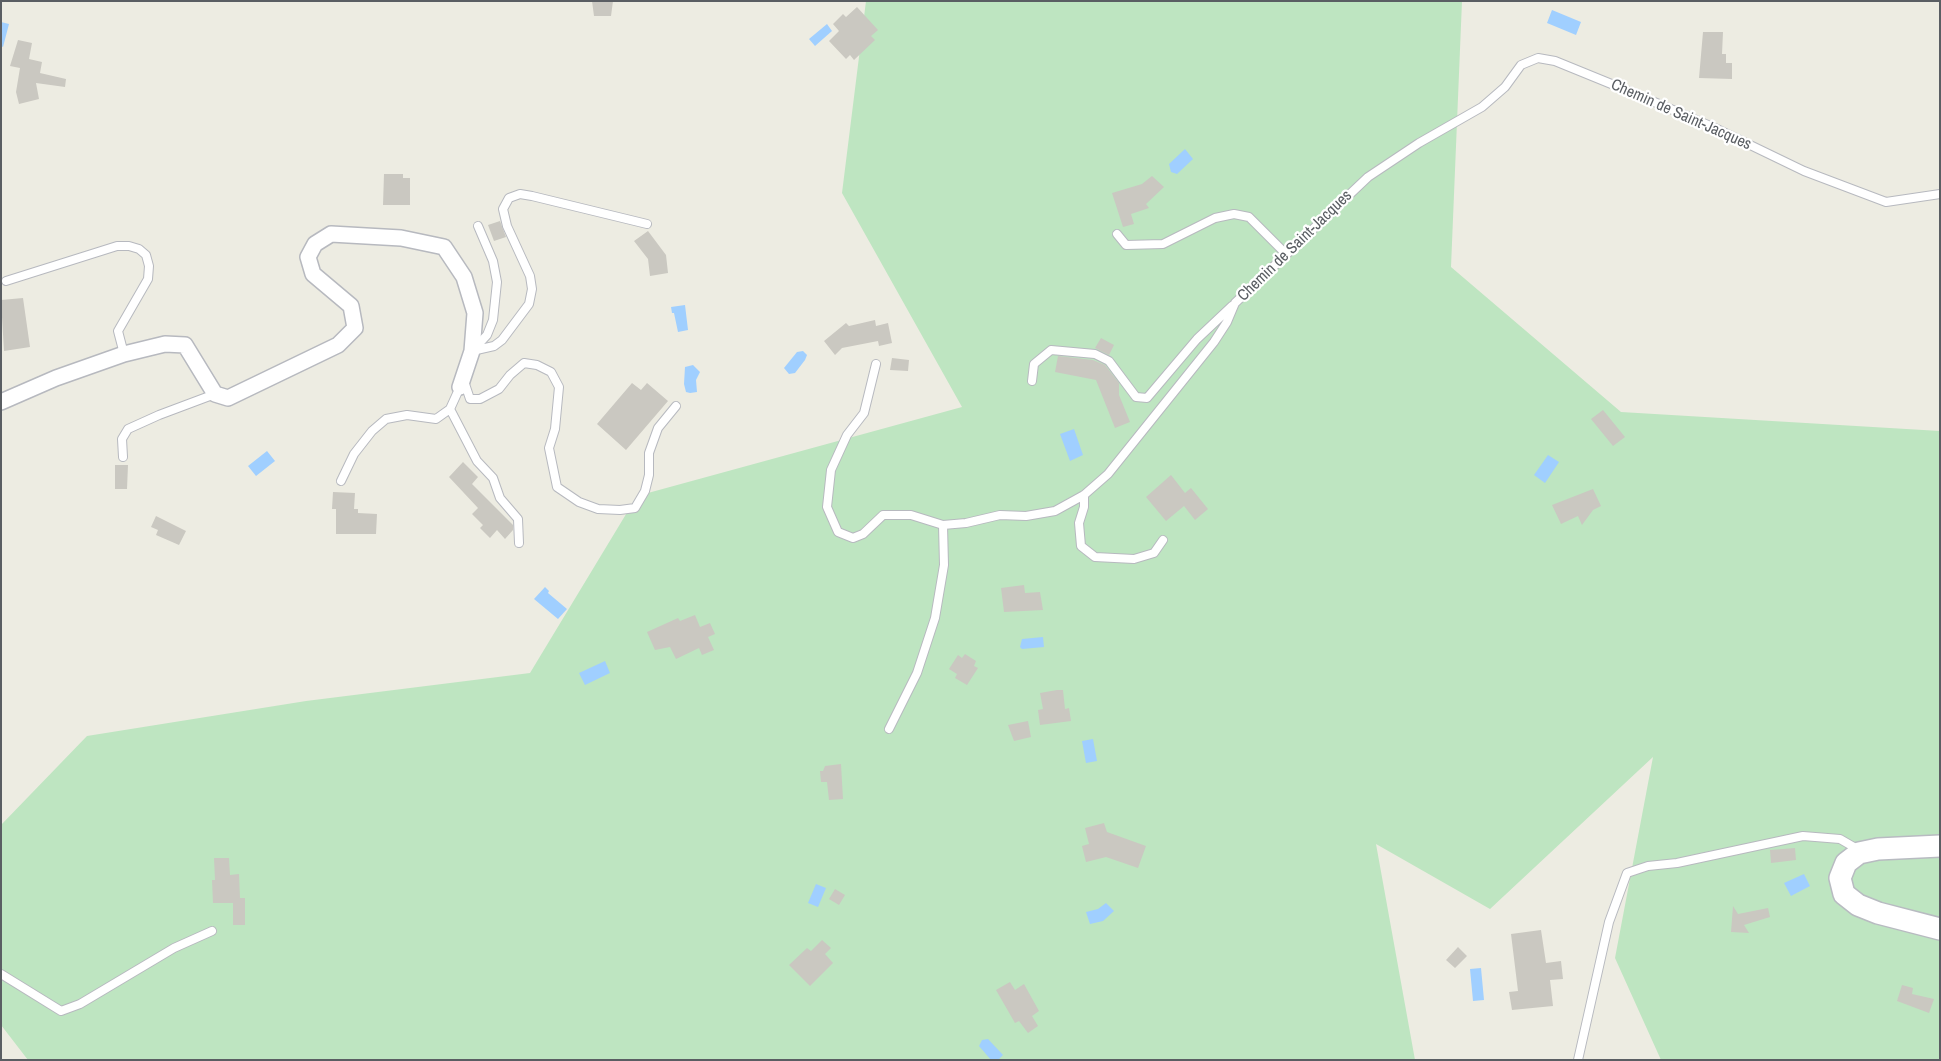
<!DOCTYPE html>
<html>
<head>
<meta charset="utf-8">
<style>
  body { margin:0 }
  #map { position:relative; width:1941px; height:1061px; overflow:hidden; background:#edece2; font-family:"Archivo Narrow",sans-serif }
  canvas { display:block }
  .frame { position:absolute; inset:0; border:2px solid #5a5e63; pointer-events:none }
</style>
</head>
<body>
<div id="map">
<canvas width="1941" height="1061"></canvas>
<div class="frame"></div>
</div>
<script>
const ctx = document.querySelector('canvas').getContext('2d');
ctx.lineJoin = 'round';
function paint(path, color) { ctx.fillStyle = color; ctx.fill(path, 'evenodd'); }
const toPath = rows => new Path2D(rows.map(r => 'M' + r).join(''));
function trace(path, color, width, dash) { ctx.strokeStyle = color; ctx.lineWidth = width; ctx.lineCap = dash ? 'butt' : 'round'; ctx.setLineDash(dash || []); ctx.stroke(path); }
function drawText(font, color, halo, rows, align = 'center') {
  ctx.font = font + ' "Archivo Narrow",sans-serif'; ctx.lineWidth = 4.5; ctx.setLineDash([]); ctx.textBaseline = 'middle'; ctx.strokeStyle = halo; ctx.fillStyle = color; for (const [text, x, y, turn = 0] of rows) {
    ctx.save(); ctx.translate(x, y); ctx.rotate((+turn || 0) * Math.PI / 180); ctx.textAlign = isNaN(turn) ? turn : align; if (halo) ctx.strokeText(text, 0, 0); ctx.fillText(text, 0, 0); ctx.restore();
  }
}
const green = toPath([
  [866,1,1462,1,1451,267,1621,412,1940,431,1940,1060,1661,1060,1615,958,1653,757,1490,909,1376,844,1415,1060,28,1060,1,1025,1,825,87,736,306,701,530,673,637,496,962,407,842,193]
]);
const water = toPath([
  [1552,10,1581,22,1576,35,1547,23],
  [1,22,9,24,3,47,1,46],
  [827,24,832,31,815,46,809,39],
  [1185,149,1193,159,1177,174,1171,172,1169,164],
  [685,305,688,330,678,332,674,313,672,313,671,307],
  [803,351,807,355,805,360,795,373,789,374,784,368,797,352],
  [693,365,700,372,696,380,697,392,690,393,686,392,684,384,685,367],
  [1074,429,1083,455,1070,461,1060,434],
  [267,451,275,461,256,476,248,466],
  [1548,455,1559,462,1545,483,1534,475],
  [545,587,549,591,548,593,567,609,558,619,534,599],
  [1043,637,1044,647,1022,649,1020,647,1022,639],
  [605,661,610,673,585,685,579,673],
  [1093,739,1097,761,1086,763,1082,741],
  [1804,874,1810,886,1791,896,1784,883],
  [816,884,826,888,818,907,808,903],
  [1106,903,1114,911,1103,921,1090,924,1086,912,1098,909],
  [1481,968,1484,1000,1473,1001,1470,969],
  [988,1039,1003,1055,998,1060,991,1060,979,1046,982,1040]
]);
const building = toPath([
  [592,1,613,1,611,16,594,16],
  [857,7,878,30,871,36,875,40,854,60,850,55,846,59,829,41,839,31,833,24,843,14,846,17],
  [1703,32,1723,32,1722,54,1726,54,1726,63,1732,63,1732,79,1699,78],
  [18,40,32,43,29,59,42,62,40,73,66,79,65,87,36,83,39,99,19,104,16,92,20,68,10,66],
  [384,174,403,174,403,178,410,178,410,205,383,205],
  [1152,176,1164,187,1146,204,1149,208,1131,214,1134,224,1123,227,1112,193,1142,184],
  [500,221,506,237,494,241,488,225],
  [648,231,666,255,668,273,650,276,648,259,634,241],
  [23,298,30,347,4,351,1,300],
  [875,320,876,326,888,323,892,343,879,346,878,341,842,348,835,355,824,341,846,323,849,326],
  [1101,338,1114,345,1109,355,1095,348],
  [1058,356,1093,360,1105,365,1119,383,1119,395,1130,422,1115,428,1096,380,1055,372],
  [892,358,909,360,908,371,890,370],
  [632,383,641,390,647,383,668,401,626,450,597,424],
  [1603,410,1625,437,1613,446,1591,419],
  [463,462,478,477,472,484,513,525,513,530,505,539,497,530,490,538,480,528,483,525,472,514,478,508,449,477],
  [115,465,128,465,127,489,115,489],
  [1171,475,1185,493,1191,488,1208,509,1195,520,1184,506,1166,521,1146,497],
  [1593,489,1601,506,1593,510,1582,525,1578,516,1561,524,1552,505],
  [333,492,355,493,354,509,358,509,358,513,377,514,376,534,336,534,336,509,332,509],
  [156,516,186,531,179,545,156,535,158,530,151,527],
  [1024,585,1025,593,1040,592,1043,610,1004,612,1001,588],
  [695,615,700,627,710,623,715,634,708,637,714,650,702,655,699,648,676,659,670,647,655,650,647,632,678,618,680,621],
  [965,654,976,661,974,666,978,668,967,685,955,678,957,674,949,669,958,655,962,658],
  [1057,690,1063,690,1065,709,1069,708,1071,721,1040,725,1038,710,1043,709,1040,693],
  [1028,721,1031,737,1014,741,1008,725],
  [841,764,843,799,829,800,827,782,821,782,820,771,823,771,825,766],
  [1104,823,1107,832,1146,846,1138,868,1106,857,1086,862,1082,846,1089,844,1085,828],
  [1795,848,1796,860,1771,863,1770,850],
  [214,858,229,858,230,875,239,874,240,898,245,898,245,925,233,925,233,903,213,903,212,880,215,880],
  [835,889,845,895,839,905,829,899],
  [1733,906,1738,914,1768,908,1770,917,1744,925,1749,933,1731,932],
  [1541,930,1546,963,1561,961,1563,979,1550,980,1553,1006,1512,1010,1509,992,1518,991,1511,934],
  [822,940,831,948,825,954,833,963,810,986,789,965,807,948,811,951],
  [1458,947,1467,956,1455,968,1446,960],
  [1010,982,1015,990,1024,984,1039,1011,1032,1016,1038,1026,1028,1033,1019,1021,1015,1023,996,990],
  [1902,985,1913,988,1912,994,1934,999,1929,1013,1897,1001]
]);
const lane = toPath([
  [1117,234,1126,245,1163,244,1215,218,1234,214,1249,217,1286,254],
  [6,281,117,246,129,246,139,249,146,255,149,266,148,279,118,331,124,354],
  [475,348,487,335,493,320,497,282,493,261,478,226],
  [472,351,494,346,502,340,529,304,532,289,530,276,507,226,503,209,509,198,520,194,532,196,647,224],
  [876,364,864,413,847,435,831,470,827,507,838,532,853,538,863,534,883,515,911,515,943,525,966,523,1000,515,1026,516,1055,511,1084,495,1108,474,1214,342,1227,322,1235,303,1368,177,1419,143,1482,107,1505,87,1521,65,1538,58,1555,61,1631,92,1715,128,1804,171,1886,202,1940,194],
  [464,381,470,399,480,399,499,389,510,375,524,363,537,365,551,372,559,387,555,429,549,448,557,487,579,502,598,509,620,510,635,508,645,491,649,475,649,453,658,428,676,406],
  [1032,381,1034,364,1051,350,1095,354,1109,361,1136,397,1147,398,1197,339,1232,306],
  [460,387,450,409,477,461,493,478,500,498,518,519,519,543],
  [123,457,122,439,128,429,159,415,215,394],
  [341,481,354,454,372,431,386,419,407,415,436,419,450,409],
  [1084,495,1084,507,1079,523,1081,546,1095,557,1134,559,1154,553,1163,540],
  [889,729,917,673,935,618,944,565,943,525],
  [1,974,61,1011,80,1004,174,948,212,931],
  [1578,1060,1609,922,1627,873,1648,866,1677,863,1803,836,1840,839,1859,850]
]);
const street = toPath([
  [1,402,56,378,124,354,165,344,185,345,215,394,228,398,338,345,355,328,351,306,313,274,308,257,315,244,331,234,401,238,444,247,464,277,475,313,472,351,460,387]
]);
const secondary = toPath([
  [1940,846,1878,849,1859,853,1846,863,1840,878,1844,894,1858,905,1878,913,1940,929]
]);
const streetNames = [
  ["Chemin de Saint-Jacques",1681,115,24],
  ["Chemin de Saint-Jacques",1295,246,-44]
];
paint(green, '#bee5c1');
paint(water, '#a0cfff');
paint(building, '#cac8c1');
trace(lane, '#b7b9bf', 10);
trace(street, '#b7b9bf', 18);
trace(secondary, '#b8bbc1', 24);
trace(lane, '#fff', 8);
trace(street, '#fff', 15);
trace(secondary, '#fff', 21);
drawText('16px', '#5a5e63', '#fff', streetNames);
</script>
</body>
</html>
